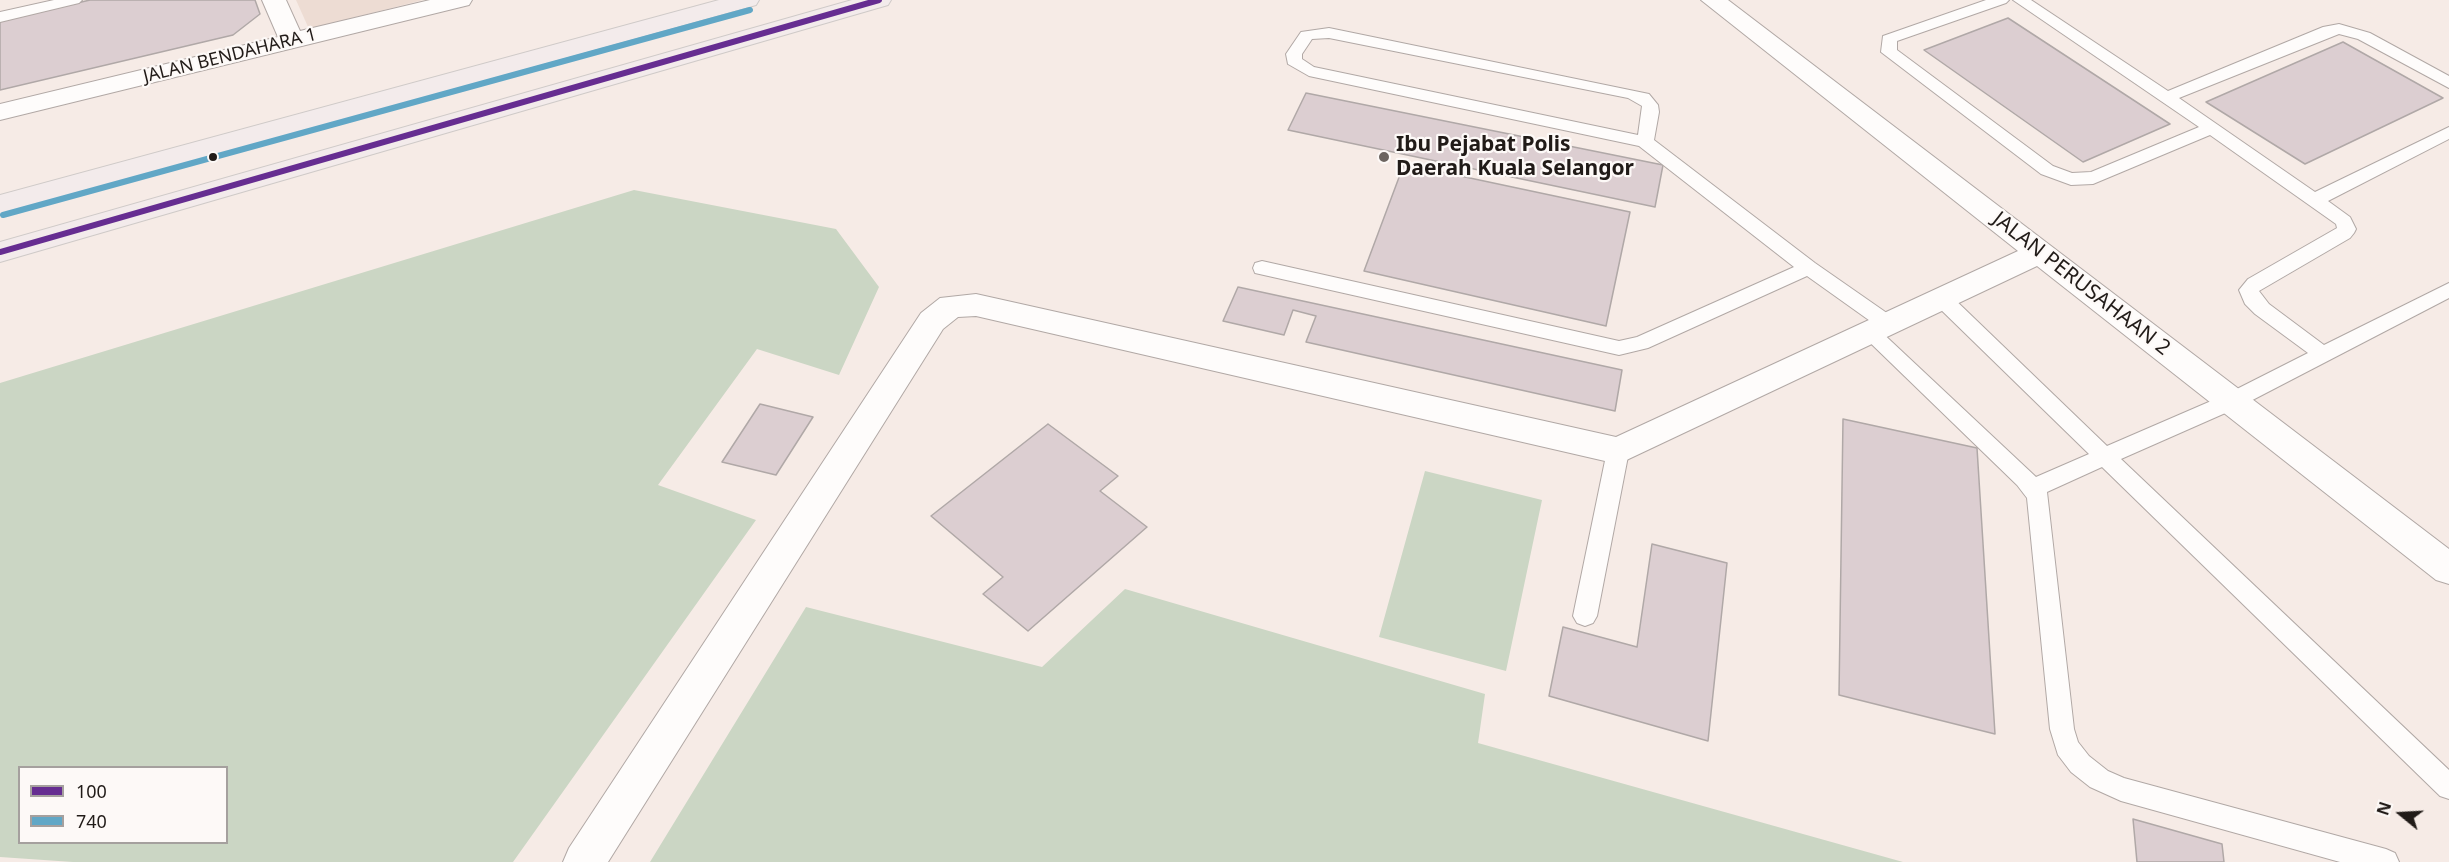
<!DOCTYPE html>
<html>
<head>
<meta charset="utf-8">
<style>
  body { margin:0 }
  #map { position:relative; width:2449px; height:862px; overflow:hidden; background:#f6ebe6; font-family:"Noto Sans",sans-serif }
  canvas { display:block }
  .legend { position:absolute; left:18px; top:766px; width:210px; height:78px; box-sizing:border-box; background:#fdf9f7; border:2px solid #a5a09e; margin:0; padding:8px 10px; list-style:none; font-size:18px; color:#211b18 }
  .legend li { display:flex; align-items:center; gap:12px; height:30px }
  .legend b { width:30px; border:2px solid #a5a09e }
  .north { position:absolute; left:2371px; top:784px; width:60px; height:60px; -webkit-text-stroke:4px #fdf9f7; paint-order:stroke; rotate:288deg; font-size:16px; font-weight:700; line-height:24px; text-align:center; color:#211b18 }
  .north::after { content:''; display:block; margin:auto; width:21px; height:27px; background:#211b18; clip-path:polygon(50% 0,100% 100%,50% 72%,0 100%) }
</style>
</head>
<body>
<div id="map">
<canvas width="2449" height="862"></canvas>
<ul class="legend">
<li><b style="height:8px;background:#662d91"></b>100</li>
<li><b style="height:8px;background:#61a7c6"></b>740</li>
</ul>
<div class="north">N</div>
</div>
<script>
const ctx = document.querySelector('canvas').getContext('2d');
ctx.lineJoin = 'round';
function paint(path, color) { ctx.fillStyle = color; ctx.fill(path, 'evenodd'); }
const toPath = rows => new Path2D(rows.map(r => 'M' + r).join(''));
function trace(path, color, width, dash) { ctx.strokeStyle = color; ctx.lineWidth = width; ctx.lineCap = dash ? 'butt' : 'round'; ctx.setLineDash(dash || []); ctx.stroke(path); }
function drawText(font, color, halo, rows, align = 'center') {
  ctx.font = font + ' "Noto Sans",sans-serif'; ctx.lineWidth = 4.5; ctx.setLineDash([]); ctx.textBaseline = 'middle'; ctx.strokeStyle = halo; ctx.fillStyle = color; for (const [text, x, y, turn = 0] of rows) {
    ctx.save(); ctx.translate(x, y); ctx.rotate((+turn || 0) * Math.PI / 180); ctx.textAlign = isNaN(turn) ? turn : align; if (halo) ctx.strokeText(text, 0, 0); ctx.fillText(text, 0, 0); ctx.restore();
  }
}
const commercial = toPath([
  [296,0,423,0,309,29]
]);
const green = toPath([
  [634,190,836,229,879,287,839,375,757,349,658,485,756,520,513,862,73,862,0,857,0,383],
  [20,768,226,768,226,842,20,842],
  [1425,471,1542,500,1506,671,1379,637],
  [1125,589,1485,694,1478,743,1903,862,650,862,806,607,1042,667]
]);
const building = toPath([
  [90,0,255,0,260,14,233,35,0,90,0,21,90,0],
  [2008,18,2170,124,2083,162,1924,50,2008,18],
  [2343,42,2443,98,2305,164,2206,102,2343,42],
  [1306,93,1663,165,1655,207,1288,130,1306,93],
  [1404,164,1630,212,1606,326,1364,271,1404,164],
  [1238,287,1622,370,1615,411,1306,342,1316,316,1293,310,1284,335,1223,321,1238,287],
  [760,404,813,417,776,475,722,462,760,404],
  [1843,419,1977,448,1995,734,1839,695,1843,419],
  [1048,424,1118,476,1100,491,1147,527,1028,631,983,594,1003,577,931,516,1048,424],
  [1652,544,1727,563,1708,741,1549,696,1563,627,1637,647,1652,544],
  [2133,819,2222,844,2224,862,2137,862,2133,819]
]);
const lane = toPath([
  [54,0,82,0,79,3,0,22,0,12,54,0],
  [1986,0,2009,0,2006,3,1897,41,1897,50,2053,166,2072,173,2091,172,2199,127,2013,0,2031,0,2168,91,2323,27,2339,24,2370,33,2449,76,2449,88,2358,39,2339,34,2179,98,2315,192,2449,127,2449,139,2328,201,2350,217,2356,229,2354,233,2350,238,2259,291,2269,304,2324,345,2449,283,2449,298,2239,407,2121,459,2449,770,2449,799,2440,796,2102,467,2047,492,2074,729,2078,742,2089,756,2108,771,2124,778,2386,849,2395,853,2399,862,2340,862,2121,801,2090,787,2071,772,2058,755,2050,729,2027,498,2017,485,1859,332,1862,327,1869,325,1876,327,2036,477,2089,454,1934,303,1931,298,1934,293,1948,293,2107,446,2225,395,2308,353,2255,314,2245,304,2239,290,2248,279,2337,228,2336,224,2210,135,2093,184,2071,185,2041,174,1881,52,1883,36,1986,0],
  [1329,28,1649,94,1658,105,1659,112,1654,140,1815,263,1894,318,1897,323,1894,328,1887,330,1880,328,1807,276,1648,348,1619,355,1255,273,1253,268,1255,263,1262,261,1619,341,1637,337,1794,267,1639,146,1309,76,1288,64,1286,54,1301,32,1329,28],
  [1329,38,1628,98,1642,106,1638,135,1314,67,1302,59,1302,54,1312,39,1329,38],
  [1618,443,1626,445,1629,451,1597,616,1593,623,1585,626,1577,623,1573,616,1607,451,1610,445,1618,443]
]);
const street = toPath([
  [262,0,286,0,300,31,430,0,472,0,469,5,0,120,0,104,278,37,262,0],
  [1701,0,1728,0,2449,549,2449,584,2436,580,2037,266,1618,464,976,316,958,317,943,329,608,862,563,862,569,848,921,313,940,298,976,294,1616,437,2018,251,1701,0]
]);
const highway = toPath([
  [719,0,759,0,756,5,0,215,0,195,719,0],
  [852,0,891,0,888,5,0,262,0,242,852,0]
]);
const bus1 = toPath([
  [0,252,879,0]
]);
const bus2 = toPath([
  [3,215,750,10]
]);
const markers = [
  [213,157,5,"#211b18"],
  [1384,157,6,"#6c6460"]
];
const farStreetnames = [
  ["JALAN BENDAHARA 1",230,56,-14]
];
const poiNames = [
  ["Ibu Pejabat Polis",1396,145],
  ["Daerah Kuala Selangor",1396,169]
];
const streetNames = [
  ["JALAN PERUSAHAAN 2",2081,284,38]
];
paint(commercial, '#eddcd3');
paint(green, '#cbd6c4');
paint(building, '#dcced1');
trace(building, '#b0a8a7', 1.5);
trace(lane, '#b1a8a5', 2);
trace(street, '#b1a8a5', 2);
trace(highway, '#cfcac8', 2);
paint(lane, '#fefcfb');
paint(street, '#fefcfb');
paint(highway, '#f3ebeb');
trace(bus1, '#662d91', 6);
trace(bus2, '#61a7c6', 6);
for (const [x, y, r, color] of markers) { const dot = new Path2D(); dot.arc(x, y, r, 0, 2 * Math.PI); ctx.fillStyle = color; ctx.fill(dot); trace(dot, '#fdf9f7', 2); }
drawText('18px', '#211b18', '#fdf9f7', farStreetnames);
drawText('bold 21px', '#211b18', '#fdf9f7', poiNames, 'left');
drawText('21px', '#211b18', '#fdf9f7', streetNames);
</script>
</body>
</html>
